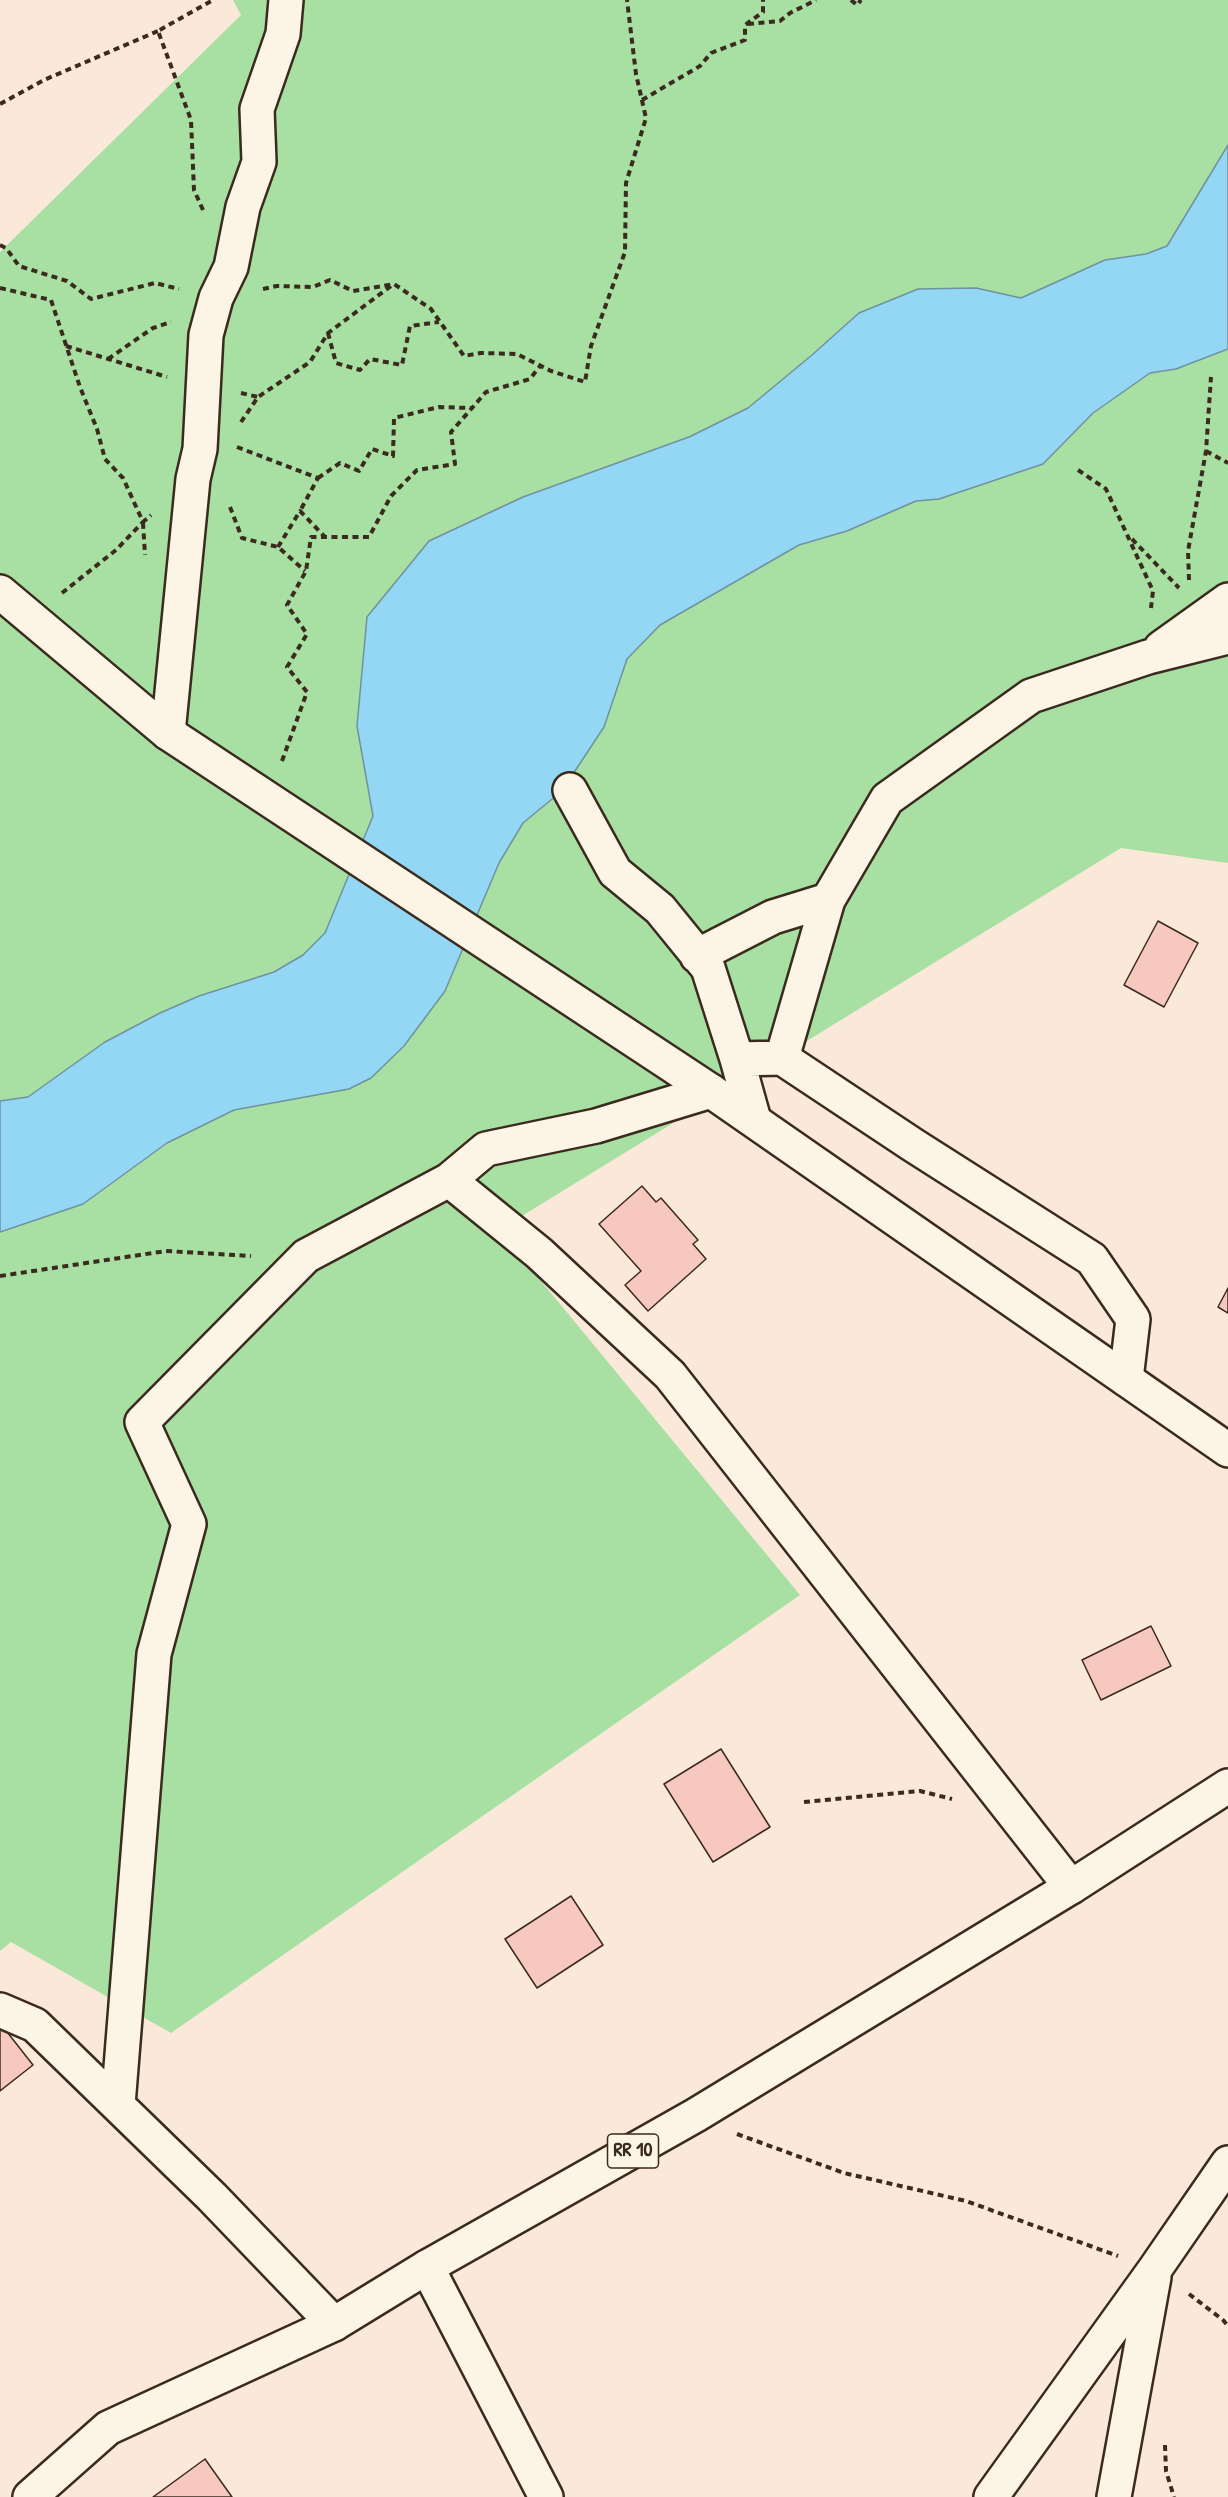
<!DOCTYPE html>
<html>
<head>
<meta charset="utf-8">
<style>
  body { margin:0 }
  canvas { display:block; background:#fae8d9 }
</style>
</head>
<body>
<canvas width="1228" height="2497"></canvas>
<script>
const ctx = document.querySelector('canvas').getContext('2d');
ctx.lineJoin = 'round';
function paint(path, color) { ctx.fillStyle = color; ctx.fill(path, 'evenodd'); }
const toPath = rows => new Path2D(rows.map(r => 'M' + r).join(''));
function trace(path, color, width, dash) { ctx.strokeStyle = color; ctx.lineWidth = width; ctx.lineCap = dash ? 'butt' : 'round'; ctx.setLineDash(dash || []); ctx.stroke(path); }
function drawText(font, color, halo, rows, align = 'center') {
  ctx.font = font + ' "Patrick Hand",sans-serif'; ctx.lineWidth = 6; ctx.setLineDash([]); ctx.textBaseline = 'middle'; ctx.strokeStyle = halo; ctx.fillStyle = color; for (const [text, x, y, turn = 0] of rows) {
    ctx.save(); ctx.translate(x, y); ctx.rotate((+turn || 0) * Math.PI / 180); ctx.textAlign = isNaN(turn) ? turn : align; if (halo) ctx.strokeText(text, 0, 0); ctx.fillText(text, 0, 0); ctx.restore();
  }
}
const green = toPath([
  [233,0,1228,0,1228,145,1167,246,1146,254,1105,260,1020,298,976,288,859,313,812,355,748,408,689,437,523,497,429,541,357,726,373,816,325,933,303,955,274,972,199,996,160,1013,105,1042,28,1097,0,1101,0,252,241,15],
  [1228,349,1228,863,1121,848,499,1230,800,1595,171,2033,11,1942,0,1951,0,1232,83,1204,167,1143,234,1110,349,1089,499,863,523,823,557,795,604,727,627,659,660,625,799,545,847,531,916,501,939,499,1043,464,1093,413,1150,372,1176,369]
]);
const water = toPath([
  [1228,145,1228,349,1176,369,1150,373,1093,413,1043,464,939,499,916,501,847,531,799,545,660,625,627,659,604,727,571,777,557,795,523,823,499,863,445,991,404,1046,371,1078,349,1089,234,1110,167,1143,83,1204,0,1232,0,1101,28,1097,105,1042,160,1013,199,996,274,972,303,955,325,933,373,816,357,726,367,617,429,541,523,497,689,437,748,408,812,355,859,313,918,289,976,288,1021,298,1105,260,1146,254,1167,246,1228,145]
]);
const building = toPath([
  [1158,921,1198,943,1164,1007,1124,985,1158,921],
  [642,1186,656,1202,661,1198,698,1240,693,1244,706,1259,648,1311,625,1285,641,1271,599,1224,642,1186],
  [1228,1288,1228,1313,1218,1307,1228,1288],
  [1151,1626,1171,1666,1101,1700,1082,1660,1151,1626],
  [721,1749,770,1827,713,1862,664,1784,721,1749],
  [571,1896,603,1945,537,1988,505,1939,571,1896],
  [0,2023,33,2065,0,2091,0,2023],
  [205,2459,232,2497,153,2497,205,2459]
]);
const path = toPath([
  [851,0,857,5,861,0],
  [748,24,780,21,790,13,816,0],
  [642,100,700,66,711,53,745,40,745,25,763,12,763,0],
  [0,104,44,80,158,31],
  [203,210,194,190,191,120,158,31,213,0],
  [0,245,6,248,19,266,67,281,91,299,155,283,179,289],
  [0,288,51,300,80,387,97,429,105,459,123,478,143,522,151,515],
  [263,289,277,286,313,287,330,280,353,291,394,284,431,309,464,356,481,353,517,354,551,371,585,382,591,346,625,252,626,183,646,118,636,74,627,0],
  [328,333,336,363,360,370,370,359,402,365,410,326,439,322],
  [66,346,167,377],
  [108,359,153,328,171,322],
  [241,393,258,397],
  [241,422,258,397,310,362,328,333,391,286],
  [237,447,318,478,300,511],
  [1206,451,1228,463],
  [1078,470,1106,489,1153,591,1151,608],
  [318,478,340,463,359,471,372,449,393,456,394,418,439,407,471,408],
  [230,507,242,538,278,547,305,571],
  [143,523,145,555],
  [1132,539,1179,588],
  [278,547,300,511,325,537],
  [1189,580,1188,551,1206,451,1211,377],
  [62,593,116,550,143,522],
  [282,761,307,692,287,667,307,634,287,605,306,571,311,537,369,537,391,496,417,470,455,464,451,432,486,392,530,379,540,366],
  [0,1276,166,1251,251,1256],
  [804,1802,920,1791,952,1799],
  [737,2134,844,2173,966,2201,1118,2256],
  [1189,2294,1223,2320,1228,2326],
  [1165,2445,1166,2471,1174,2497]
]);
const street = toPath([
  [1161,648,1228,600],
  [168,733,193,479,200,449,206,335,216,298,231,267,243,207,259,162,257,109,283,34,286,0],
  [570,790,615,872,660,909,708,968,737,1059,754,1120],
  [697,956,773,917,828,900],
  [782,1058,828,900,887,799,1031,696,1148,657,1228,637],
  [737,1059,782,1058,913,1145,1092,1259,1133,1319,1126,1379],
  [449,1180,539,1253,670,1375,1071,1887],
  [0,2010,35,2025,212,2197,334,2324],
  [118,2105,154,1654,189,1524,142,1422,306,1256,449,1180,486,1149,596,1126,711,1091],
  [427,2267,546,2497],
  [991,2497,1155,2269,1228,2163],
  [1114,2497,1154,2277]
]);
const secondary = toPath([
  [0,592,168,733,711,1091,1228,1450]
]);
const primary = toPath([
  [30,2497,108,2428,334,2324,427,2267,696,2115,1071,1887,1228,1786]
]);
const shields = [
  [633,2151,51]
];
const shieldNames = [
  ["RR 10",633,2151]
];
paint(green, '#a8dfa2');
paint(water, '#93d7f5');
trace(water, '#70929f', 1.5);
paint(building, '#f7c8be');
trace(building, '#3b2a1e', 1.5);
trace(street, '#3b2a1e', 38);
trace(secondary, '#3b2a1e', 38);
trace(primary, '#3b2a1e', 38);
trace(path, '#3b2a1e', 4, [6, 4.5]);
trace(street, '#fcf5e5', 33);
trace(secondary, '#fcf5e5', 33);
trace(primary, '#fcf5e5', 33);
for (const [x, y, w] of shields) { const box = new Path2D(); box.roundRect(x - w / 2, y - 17, w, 34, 4.5); ctx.fillStyle = '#fcf5e5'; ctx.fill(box); trace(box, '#3b2a1e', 1.5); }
drawText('bold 20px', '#3b2a1e', null, shieldNames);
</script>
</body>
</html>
